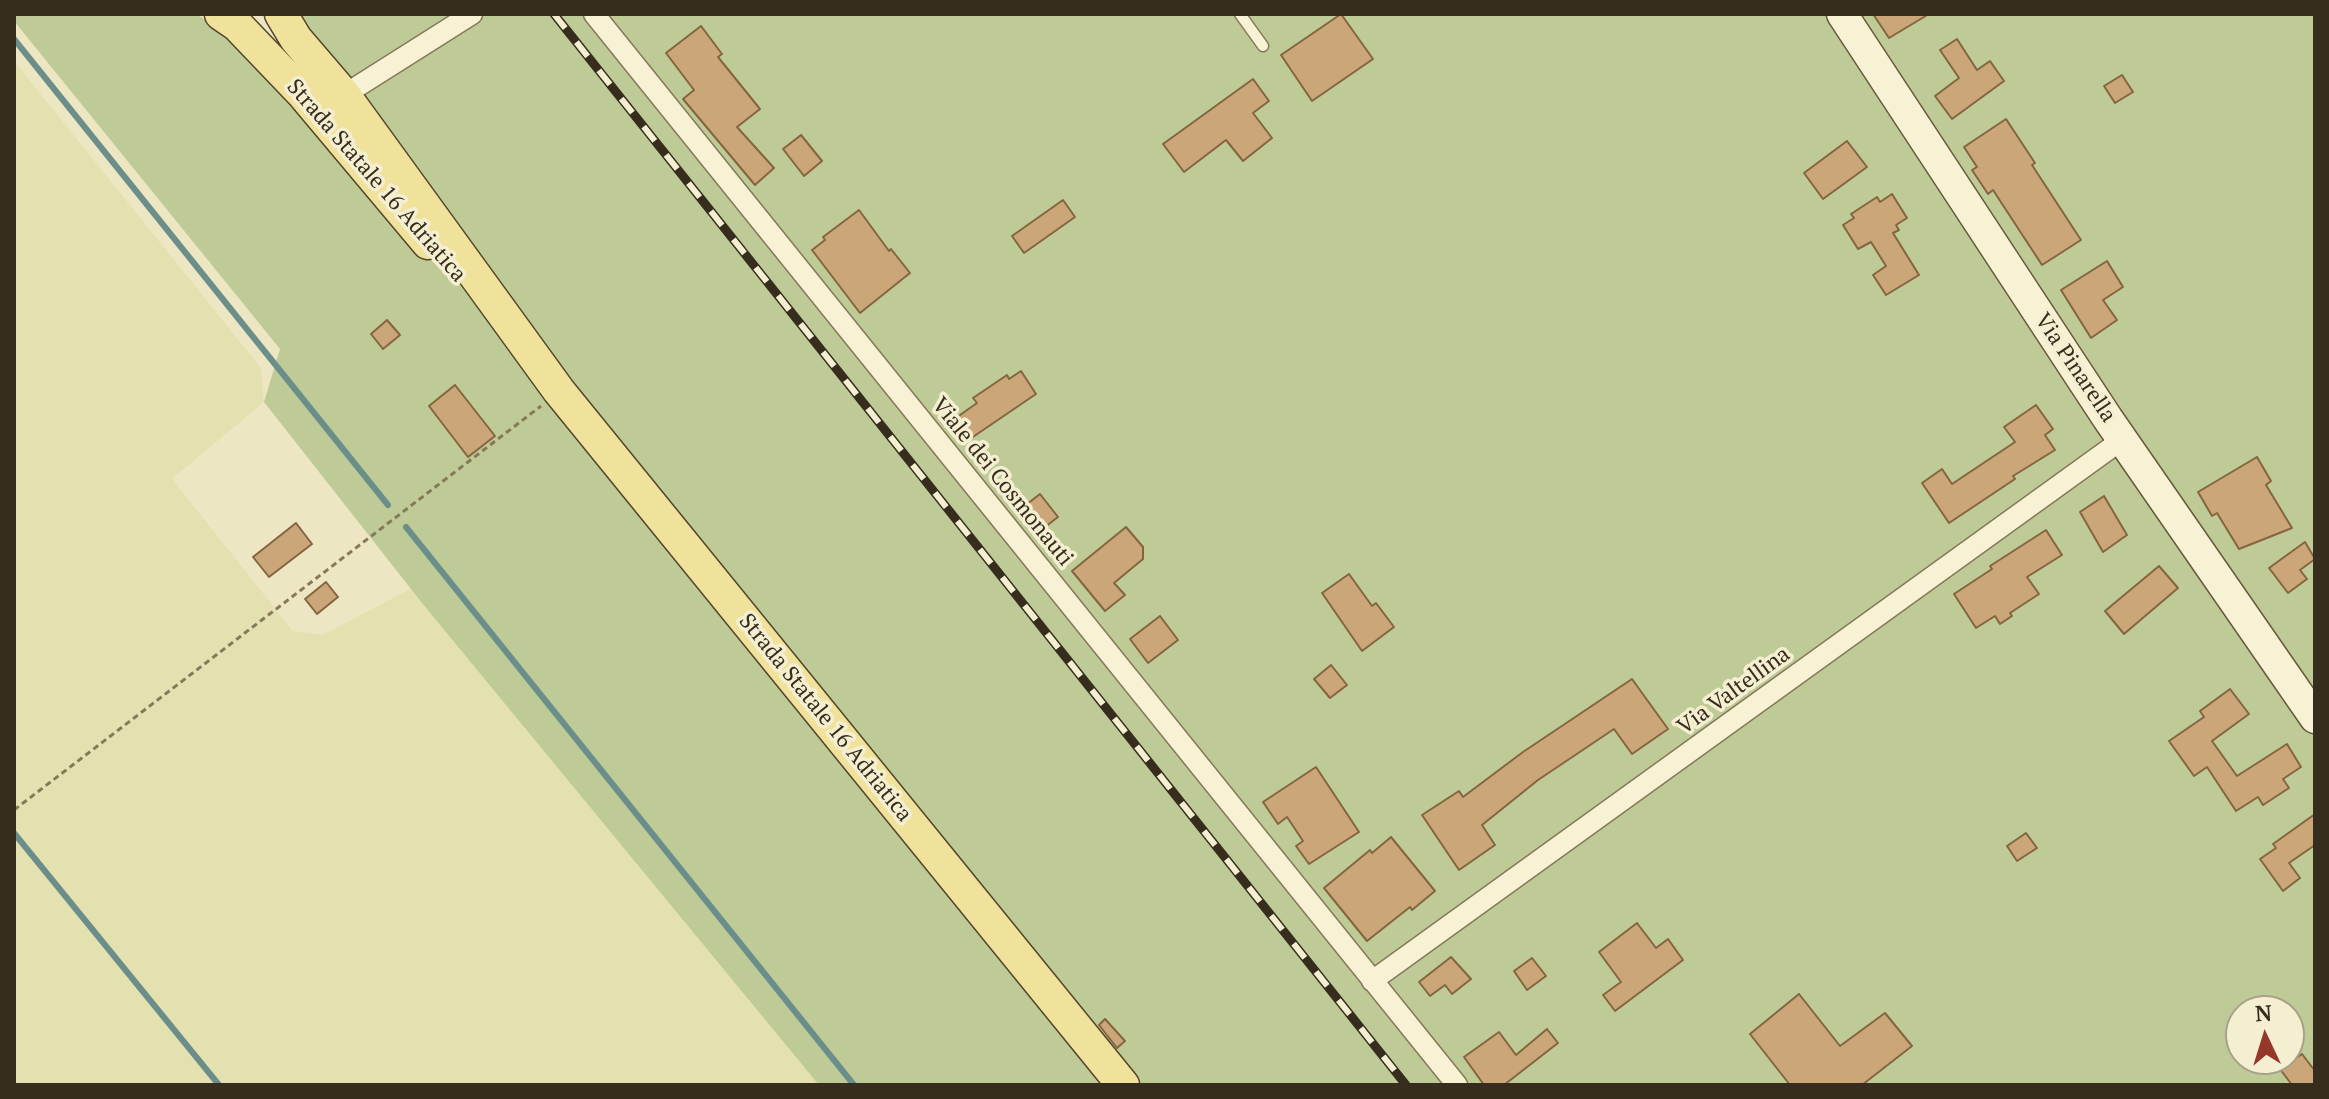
<!DOCTYPE html>
<html>
<head>
<meta charset="utf-8">
<style>
  body { margin:0 }
  #map { position:relative; width:2329px; height:1099px; overflow:hidden; background:#ede6c2; font-family:"PT Serif",serif }
  canvas { display:block }
  .frame { position:absolute; inset:0; border:16px solid #372d1e; pointer-events:none }
  .north { position:absolute; left:2225px; top:995px; width:80px; height:80px; box-sizing:border-box; background:#f5efd2; border:2px solid #a9a18a; border-radius:50%; rotate:356deg; font-size:22px; font-weight:700; line-height:32px; text-align:center; color:#372d1e }
  .north::after { content:''; display:block; margin:auto; width:28px; height:36px; background:#95382b; clip-path:polygon(50% 0,100% 100%,50% 72%,0 100%) }
</style>
</head>
<body>
<div id="map">
<canvas width="2329" height="1099"></canvas>
<div class="frame"></div>
<div class="north">N</div>
</div>
<script>
const ctx = document.querySelector('canvas').getContext('2d');
ctx.lineJoin = 'round';
function paint(path, color) { ctx.fillStyle = color; ctx.fill(path, 'evenodd'); }
const toPath = rows => new Path2D(rows.map(r => 'M' + r).join(''));
function trace(path, color, width, dash) { ctx.strokeStyle = color; ctx.lineWidth = width; ctx.lineCap = dash ? 'butt' : 'round'; ctx.setLineDash(dash || []); ctx.stroke(path); }
function drawText(font, color, halo, rows, align = 'center') {
  ctx.font = font + ' "PT Serif",serif'; ctx.lineWidth = 7; ctx.setLineDash([]); ctx.textBaseline = 'middle'; ctx.strokeStyle = halo; ctx.fillStyle = color; for (const [text, x, y, turn = 0] of rows) {
    ctx.save(); ctx.translate(x, y); ctx.rotate((+turn || 0) * Math.PI / 180); ctx.textAlign = isNaN(turn) ? turn : align; if (halo) ctx.strokeText(text, 0, 0); ctx.fillText(text, 0, 0); ctx.restore();
  }
}
const farmland = toPath([
  [14,61,261,368,264,402,172,479,293,631,323,635,410,589,828,1085,14,1085]
]);
const green = toPath([
  [14,14,197,14,239,45,418,245,292,14,2315,14,2315,1085,819,1085,422,603,264,402,280,349,14,21],
  [2241,1011,2289,1011,2289,1059,2241,1059]
]);
const stream = toPath([
  [14,39,388,505],
  [406,527,854,1085],
  [14,833,219,1085]
]);
const building = toPath([
  [1341,14,1373,59,1312,101,1281,55,1341,14],
  [1873,14,1929,14,1889,38,1873,14],
  [701,26,722,54,718,57,760,109,737,127,774,168,755,185,683,99,694,90,666,53,701,26],
  [1957,39,1977,70,1990,61,2004,81,1952,119,1935,96,1959,78,1940,50,1957,39],
  [2122,75,2133,92,2115,103,2104,86,2122,75],
  [1253,79,1269,101,1253,113,1272,138,1243,161,1226,140,1184,172,1163,144,1253,79],
  [2006,119,2035,163,2032,165,2081,240,2042,265,1993,190,1988,194,1972,170,1977,167,1964,147,2006,119],
  [801,135,822,161,804,176,783,149,801,135],
  [1847,141,1867,167,1823,199,1804,173,1847,141],
  [1892,194,1907,218,1896,225,1899,230,1893,233,1919,275,1886,295,1873,275,1886,266,1871,242,1858,249,1843,225,1854,218,1851,214,1877,197,1880,202,1892,194],
  [1063,200,1075,217,1024,253,1012,236,1063,200],
  [859,210,889,251,891,249,910,273,860,313,812,250,825,240,823,237,859,210],
  [2107,261,2123,287,2103,300,2117,320,2091,338,2061,290,2107,261],
  [387,320,400,335,383,349,371,334,387,320],
  [1021,371,1036,394,967,441,953,420,977,403,973,398,1007,375,1009,379,1021,371],
  [455,385,495,436,468,457,429,406,455,385],
  [2036,405,2053,429,2045,435,2055,450,2013,476,2015,479,1949,523,1922,483,1942,469,1952,484,2015,442,2004,427,2036,405],
  [2257,457,2271,481,2266,485,2292,528,2239,549,2217,513,2212,516,2198,492,2257,457],
  [1040,494,1058,517,1045,527,1038,519,1030,526,1018,511,1040,494],
  [2104,496,2127,535,2103,552,2080,512,2104,496],
  [296,523,312,544,269,577,253,557,296,523],
  [1126,527,1143,547,1143,559,1114,583,1125,595,1105,611,1072,571,1126,527],
  [2046,530,2062,555,2027,577,2039,594,2010,613,2012,616,2000,624,1995,616,1976,628,1954,594,1992,569,1990,566,2046,530],
  [2305,542,2315,559,2300,570,2307,579,2288,593,2269,568,2305,542],
  [2159,566,2178,588,2124,634,2105,611,2159,566],
  [1349,574,1372,606,1376,603,1394,627,1362,651,1322,593,1349,574],
  [326,582,338,597,317,614,305,599,326,582],
  [1160,616,1178,640,1148,663,1130,639,1160,616],
  [1331,665,1347,685,1330,698,1314,679,1331,665],
  [1632,679,1668,729,1632,754,1614,729,1538,780,1482,825,1495,845,1459,870,1422,815,1459,791,1463,797,1523,752,1632,679],
  [2230,689,2249,714,2212,741,2237,776,2287,744,2301,767,2283,779,2289,788,2263,805,2258,797,2236,811,2207,767,2194,776,2169,741,2204,717,2200,711,2230,689],
  [1316,767,1359,832,1309,864,1296,846,1303,841,1287,817,1278,824,1263,802,1316,767],
  [2315,814,2315,845,2289,863,2300,878,2283,891,2260,859,2276,848,2273,844,2315,814],
  [2026,833,2037,848,2017,861,2007,846,2026,833],
  [1391,837,1435,891,1412,910,1410,907,1367,941,1324,888,1370,850,1372,853,1391,837],
  [1637,923,1656,948,1668,939,1683,960,1615,1011,1603,995,1621,982,1599,952,1637,923],
  [1451,957,1471,979,1452,994,1445,985,1430,996,1419,982,1451,957],
  [1532,958,1546,976,1527,990,1514,971,1532,958],
  [1799,994,1840,1046,1885,1013,1912,1046,1862,1085,1790,1085,1750,1034,1799,994],
  [1105,1019,1125,1041,1117,1048,1099,1025,1105,1019],
  [1547,1029,1558,1043,1504,1085,1484,1085,1464,1057,1499,1032,1516,1055,1547,1029],
  [2302,1054,2315,1071,2315,1085,2292,1085,2280,1069,2302,1054]
]);
const path = toPath([
  [14,810,541,406]
]);
const lane = toPath([
  [1240,14,1263,46]
]);
const street = toPath([
  [594,14,1457,1085],
  [344,95,472,14],
  [1372,981,2123,439]
]);
const secondary = toPath([
  [1842,14,2108,419,2315,718]
]);
const primary = toPath([
  [221,14,237,25,303,94,428,243],
  [281,14,296,39,344,95,559,391,1123,1085]
]);
const rail = toPath([
  [554,14,1406,1085]
]);
const streetNames = [
  ["Strada Statale 16 Adriatica",376,181,49],
  ["Via Pinarella",2075,368,56],
  ["Viale dei Cosmonauti",1002,482,51],
  ["Via Valtellina",1734,691,-36],
  ["Strada Statale 16 Adriatica",825,718,51]
];
paint(farmland, '#e3e1b0');
paint(green, '#becb97');
trace(stream, '#6c8e8a', 6);
paint(building, '#cba679');
trace(building, '#856540', 2);
trace(lane, '#87785a', 13);
trace(street, '#87785a', 23);
trace(secondary, '#68593d', 33);
trace(primary, '#54452e', 35);
trace(path, '#87785a', 3, [6, 4]);
trace(lane, '#f8f2d5', 10);
trace(street, '#f8f2d5', 20);
trace(secondary, '#f8f2d5', 30);
trace(primary, '#f0e19b', 32);
trace(rail, '#372d1e', 9);
trace(rail, '#f5efd2', 6, [18]);
drawText('22px', '#372d1e', '#f5efd2', streetNames);
</script>
</body>
</html>
